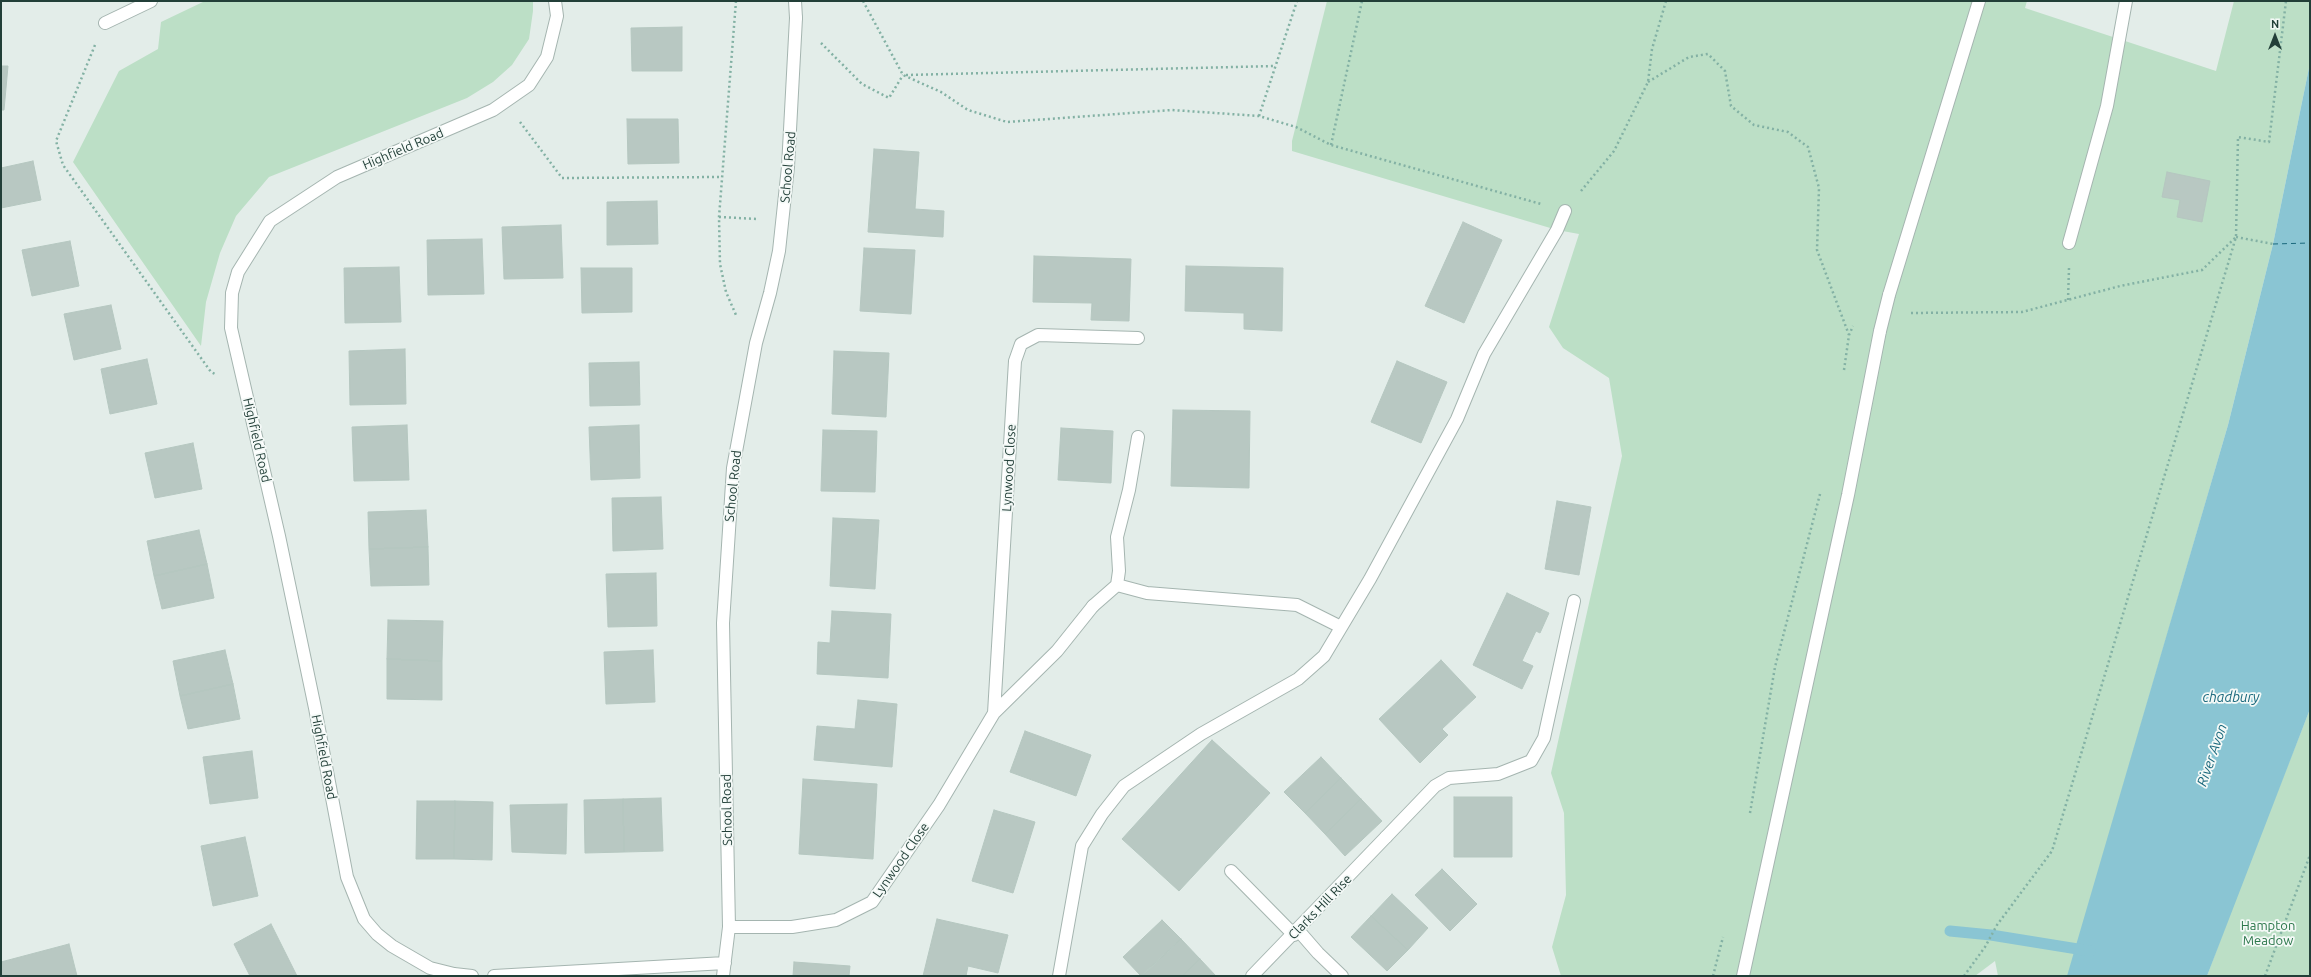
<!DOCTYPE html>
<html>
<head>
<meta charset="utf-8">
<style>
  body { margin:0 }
  #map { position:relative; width:2311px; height:977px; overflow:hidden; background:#e3ede9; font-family:Ubuntu,sans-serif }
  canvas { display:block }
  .frame { position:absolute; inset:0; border:2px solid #223f38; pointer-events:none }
  .north { position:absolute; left:2255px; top:16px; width:40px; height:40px; -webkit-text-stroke:3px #f4f9f7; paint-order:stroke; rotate:0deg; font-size:11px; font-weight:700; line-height:16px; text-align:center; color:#223f38 }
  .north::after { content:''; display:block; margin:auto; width:14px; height:18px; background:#223f38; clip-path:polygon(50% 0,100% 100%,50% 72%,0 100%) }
</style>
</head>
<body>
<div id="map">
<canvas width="2311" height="977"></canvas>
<div class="frame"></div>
<div class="north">N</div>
</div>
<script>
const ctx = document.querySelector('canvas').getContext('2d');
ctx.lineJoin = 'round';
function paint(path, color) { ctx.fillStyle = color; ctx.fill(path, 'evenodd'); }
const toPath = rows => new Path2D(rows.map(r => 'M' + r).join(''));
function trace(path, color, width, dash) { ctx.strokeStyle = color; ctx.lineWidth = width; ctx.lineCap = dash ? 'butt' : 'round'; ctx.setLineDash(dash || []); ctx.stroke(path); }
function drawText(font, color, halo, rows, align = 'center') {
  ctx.font = font + ' Ubuntu,sans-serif'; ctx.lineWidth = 3.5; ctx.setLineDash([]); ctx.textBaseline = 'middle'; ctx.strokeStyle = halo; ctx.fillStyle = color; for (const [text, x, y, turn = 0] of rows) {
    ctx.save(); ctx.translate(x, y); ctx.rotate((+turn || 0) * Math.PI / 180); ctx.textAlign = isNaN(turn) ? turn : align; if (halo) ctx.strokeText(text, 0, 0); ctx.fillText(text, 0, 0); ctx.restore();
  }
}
const green = toPath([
  [205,1,533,1,533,11,529,39,512,65,493,82,467,98,269,177,236,216,220,253,206,302,201,346,73,162,119,71,158,49,161,22],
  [1327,1,2027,1,2025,8,2216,71,2234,1,2310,1,2310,63,2273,244,2228,425,2068,976,1998,976,1995,961,1975,976,1561,976,1552,947,1566,895,1564,813,1551,773,1622,456,1609,378,1563,348,1549,327,1579,234,1557,230,1292,151,1292,141],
  [2310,709,2310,976,2207,976,2238,892]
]);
const water = toPath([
  [2310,63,2310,709,2207,976,2067,976,2228,425,2273,244]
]);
const stream = toPath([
  [1950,931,1991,935,2090,951]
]);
const ferry = toPath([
  [2273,244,2310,243]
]);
const building = toPath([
  [682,27,682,71,632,71,631,28,682,27],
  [1,66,8,66,4,110,1,110,1,66],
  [627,119,678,119,679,163,628,164,627,119],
  [874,149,919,152,915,209,944,211,943,237,868,232,874,149],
  [33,161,41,200,1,208,1,168,33,161],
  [2167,172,2210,181,2202,222,2177,217,2180,200,2162,197,2167,172],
  [657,201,658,244,607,245,607,202,657,201],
  [1463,222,1502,240,1464,323,1425,306,1463,222],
  [561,225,563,278,504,279,502,227,561,225],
  [482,239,484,294,428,295,427,240,482,239],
  [70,241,79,286,32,296,22,250,70,241],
  [864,248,915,250,911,314,860,311,864,248],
  [1034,256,1131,259,1129,321,1091,320,1092,303,1033,302,1034,256],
  [1186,266,1283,268,1282,331,1244,329,1244,313,1185,311,1186,266],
  [399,267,401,322,345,323,344,268,399,267],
  [581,268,632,268,632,312,582,313,581,268],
  [111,305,121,349,74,360,64,314,111,305],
  [405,349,406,404,350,405,349,351,405,349],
  [834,351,889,353,886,417,832,414,834,351],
  [147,359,157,404,110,414,101,369,147,359],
  [1397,361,1447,382,1421,443,1371,422,1397,361],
  [639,362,640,405,590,406,589,363,639,362],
  [1173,410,1250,411,1249,488,1171,486,1173,410],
  [407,425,409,480,354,481,352,427,407,425],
  [639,425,640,478,591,480,589,427,639,425],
  [1061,428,1113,431,1111,483,1058,480,1061,428],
  [823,430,877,431,875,492,821,491,823,430],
  [193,443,202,489,155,498,145,453,193,443],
  [661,497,663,549,613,551,612,498,661,497],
  [1557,501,1591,507,1579,575,1545,569,1557,501],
  [426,510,428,547,369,549,368,512,426,510],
  [833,518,879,520,875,589,830,586,833,518],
  [199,530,207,564,154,576,147,541,199,530],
  [428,547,429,585,371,586,369,549,428,547],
  [207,564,214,598,162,609,154,576,207,564],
  [656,573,657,626,608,627,606,574,656,573],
  [1507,593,1549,613,1540,633,1536,631,1522,661,1533,666,1522,689,1473,665,1507,593],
  [832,611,891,614,888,678,817,674,818,642,830,643,832,611],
  [388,620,443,621,442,661,387,659,388,620],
  [225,650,233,684,180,696,173,661,225,650],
  [653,650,655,702,606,704,604,652,653,650],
  [387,659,442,661,442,700,387,699,387,659],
  [1441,660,1476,697,1442,729,1448,735,1420,763,1379,719,1441,660],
  [233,684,240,719,188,729,180,696,233,684],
  [858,700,897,704,892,767,814,760,817,726,855,729,858,700],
  [1025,731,1091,755,1076,796,1010,772,1025,731],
  [1212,740,1270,793,1179,891,1122,839,1212,740],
  [252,751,258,798,210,804,203,757,252,751],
  [1321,757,1341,778,1305,813,1284,792,1321,757],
  [1341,778,1361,799,1325,834,1305,813,1341,778],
  [803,779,877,784,873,859,799,854,803,779],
  [1454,797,1512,797,1512,857,1454,857,1454,797],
  [661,798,663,851,624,852,623,799,661,798],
  [623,799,624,852,585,853,584,800,623,799],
  [1361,799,1382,821,1345,856,1325,834,1361,799],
  [417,801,455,801,454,859,416,859,417,801],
  [455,801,493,802,492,860,454,859,455,801],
  [567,804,566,854,512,852,510,805,567,804],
  [994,810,1035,822,1013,893,972,881,994,810],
  [245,837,258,896,213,906,201,846,245,837],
  [1442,869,1477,904,1450,931,1415,895,1442,869],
  [1392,894,1428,928,1408,950,1371,916,1392,894],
  [1371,916,1408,950,1387,971,1351,937,1371,916],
  [937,919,1008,935,998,973,968,966,966,976,923,976,937,919],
  [1162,920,1181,939,1141,976,1123,957,1162,920],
  [271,924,297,976,250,976,234,944,271,924],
  [1181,939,1200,959,1182,976,1142,976,1181,939],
  [69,944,77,976,1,976,1,962,69,944],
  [1200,959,1216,976,1182,976,1200,959],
  [794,962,850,966,849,976,793,976,794,962]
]);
const path = toPath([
  [736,1,719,217,720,264,726,292,736,315],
  [863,1,903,75,941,92,968,110,1007,122,1172,110,1259,116,1296,127,1331,145,1541,204],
  [821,43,862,84,889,98,903,75],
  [95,45,56,141,63,165,211,372,215,374],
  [906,75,1275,66],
  [1648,82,1689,57,1708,54,1725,71,1731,106,1754,125,1788,132,1808,147,1819,188,1817,250,1849,335],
  [1259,116,1297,1],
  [520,122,562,178,721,177],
  [1331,145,1362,1],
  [1581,191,1614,151,1648,82,1652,49,1666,1],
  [719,217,758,219],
  [2236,237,2273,244],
  [2068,300,2069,268],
  [1911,313,2022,312,2120,286,2202,270,2236,237],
  [1844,370,1849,335,1853,326],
  [1750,813,1775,667,1820,494],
  [1713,976,1723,937],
  [1964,976,1985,947,1997,925,2052,851,2236,237,2238,137,2269,142,2286,1],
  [2265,976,2310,855]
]);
const service = toPath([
  [795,1,796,18],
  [2069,243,2107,106,2126,1],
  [1889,295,1979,1],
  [1117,585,1147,593,1297,605,1341,627],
  [1093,606,1117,585,1119,571,1117,537,1129,490,1138,437],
  [1386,837,1435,786,1449,778,1498,774,1531,761,1544,738,1574,601],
  [1231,871,1294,935],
  [1059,976,1082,846,1102,814,1124,786,1201,734,1298,679,1324,656,1370,579,1457,419,1484,354,1557,230,1565,211],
  [1743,976,1848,495,1880,331]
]);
const minor = toPath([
  [105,23,151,1],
  [994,713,1057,651,1093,606],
  [729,927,792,927,836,920,872,902,939,805,994,713,1015,361,1021,344,1038,335,1138,338],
  [1298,930,1318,953,1342,976],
  [472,976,454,974,430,968,392,946,377,934,364,919,347,877,315,708,279,536,231,328,232,293,238,272,270,221,337,177,493,110,529,85,547,57,557,16,555,1],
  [494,976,725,963],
  [723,976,729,927,723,623,733,468,756,343,770,293,779,251,788,167,796,18],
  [1252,976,1386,837]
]);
const serviceBridge = toPath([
  [1880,331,1889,295]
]);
const streetNames = [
  ["Highfield Road",403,149,-23],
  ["School Road",788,167,-85],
  ["Highfield Road",257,440,77],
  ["Lynwood Close",1009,468,-87],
  ["School Road",733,486,-84],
  ["Highfield Road",324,757,79],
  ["School Road",727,810,-91],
  ["Lynwood Close",901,860,-55],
  ["Clarks Hill Rise",1320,907,-46]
];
const parkNames = [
  ["Hampton",2268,926],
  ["Meadow",2268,941]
];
const waterNames = [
  ["chadbury",2231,697],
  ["River Avon",2212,755,-71]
];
paint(green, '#bcdfc6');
paint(water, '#8ac5d3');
trace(stream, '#8ac5d3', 11);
trace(ferry, '#1b697d', 1, [5, 4]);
paint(building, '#b8c8c2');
trace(building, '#b5c7c0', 1);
trace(service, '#a5b5b0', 14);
trace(minor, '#a5b5b0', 14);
trace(path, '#83b1a4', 2.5, [2, 3]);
trace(service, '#fff', 12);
trace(minor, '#fff', 12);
trace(serviceBridge, '#a5b5b0', 14, []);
trace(serviceBridge, '#fff', 12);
drawText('13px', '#223f38', '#f4f9f7', streetNames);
drawText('13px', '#2b774b', '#f4f9f7', parkNames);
drawText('italic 14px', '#1b697d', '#f4f9f7', waterNames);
</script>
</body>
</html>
